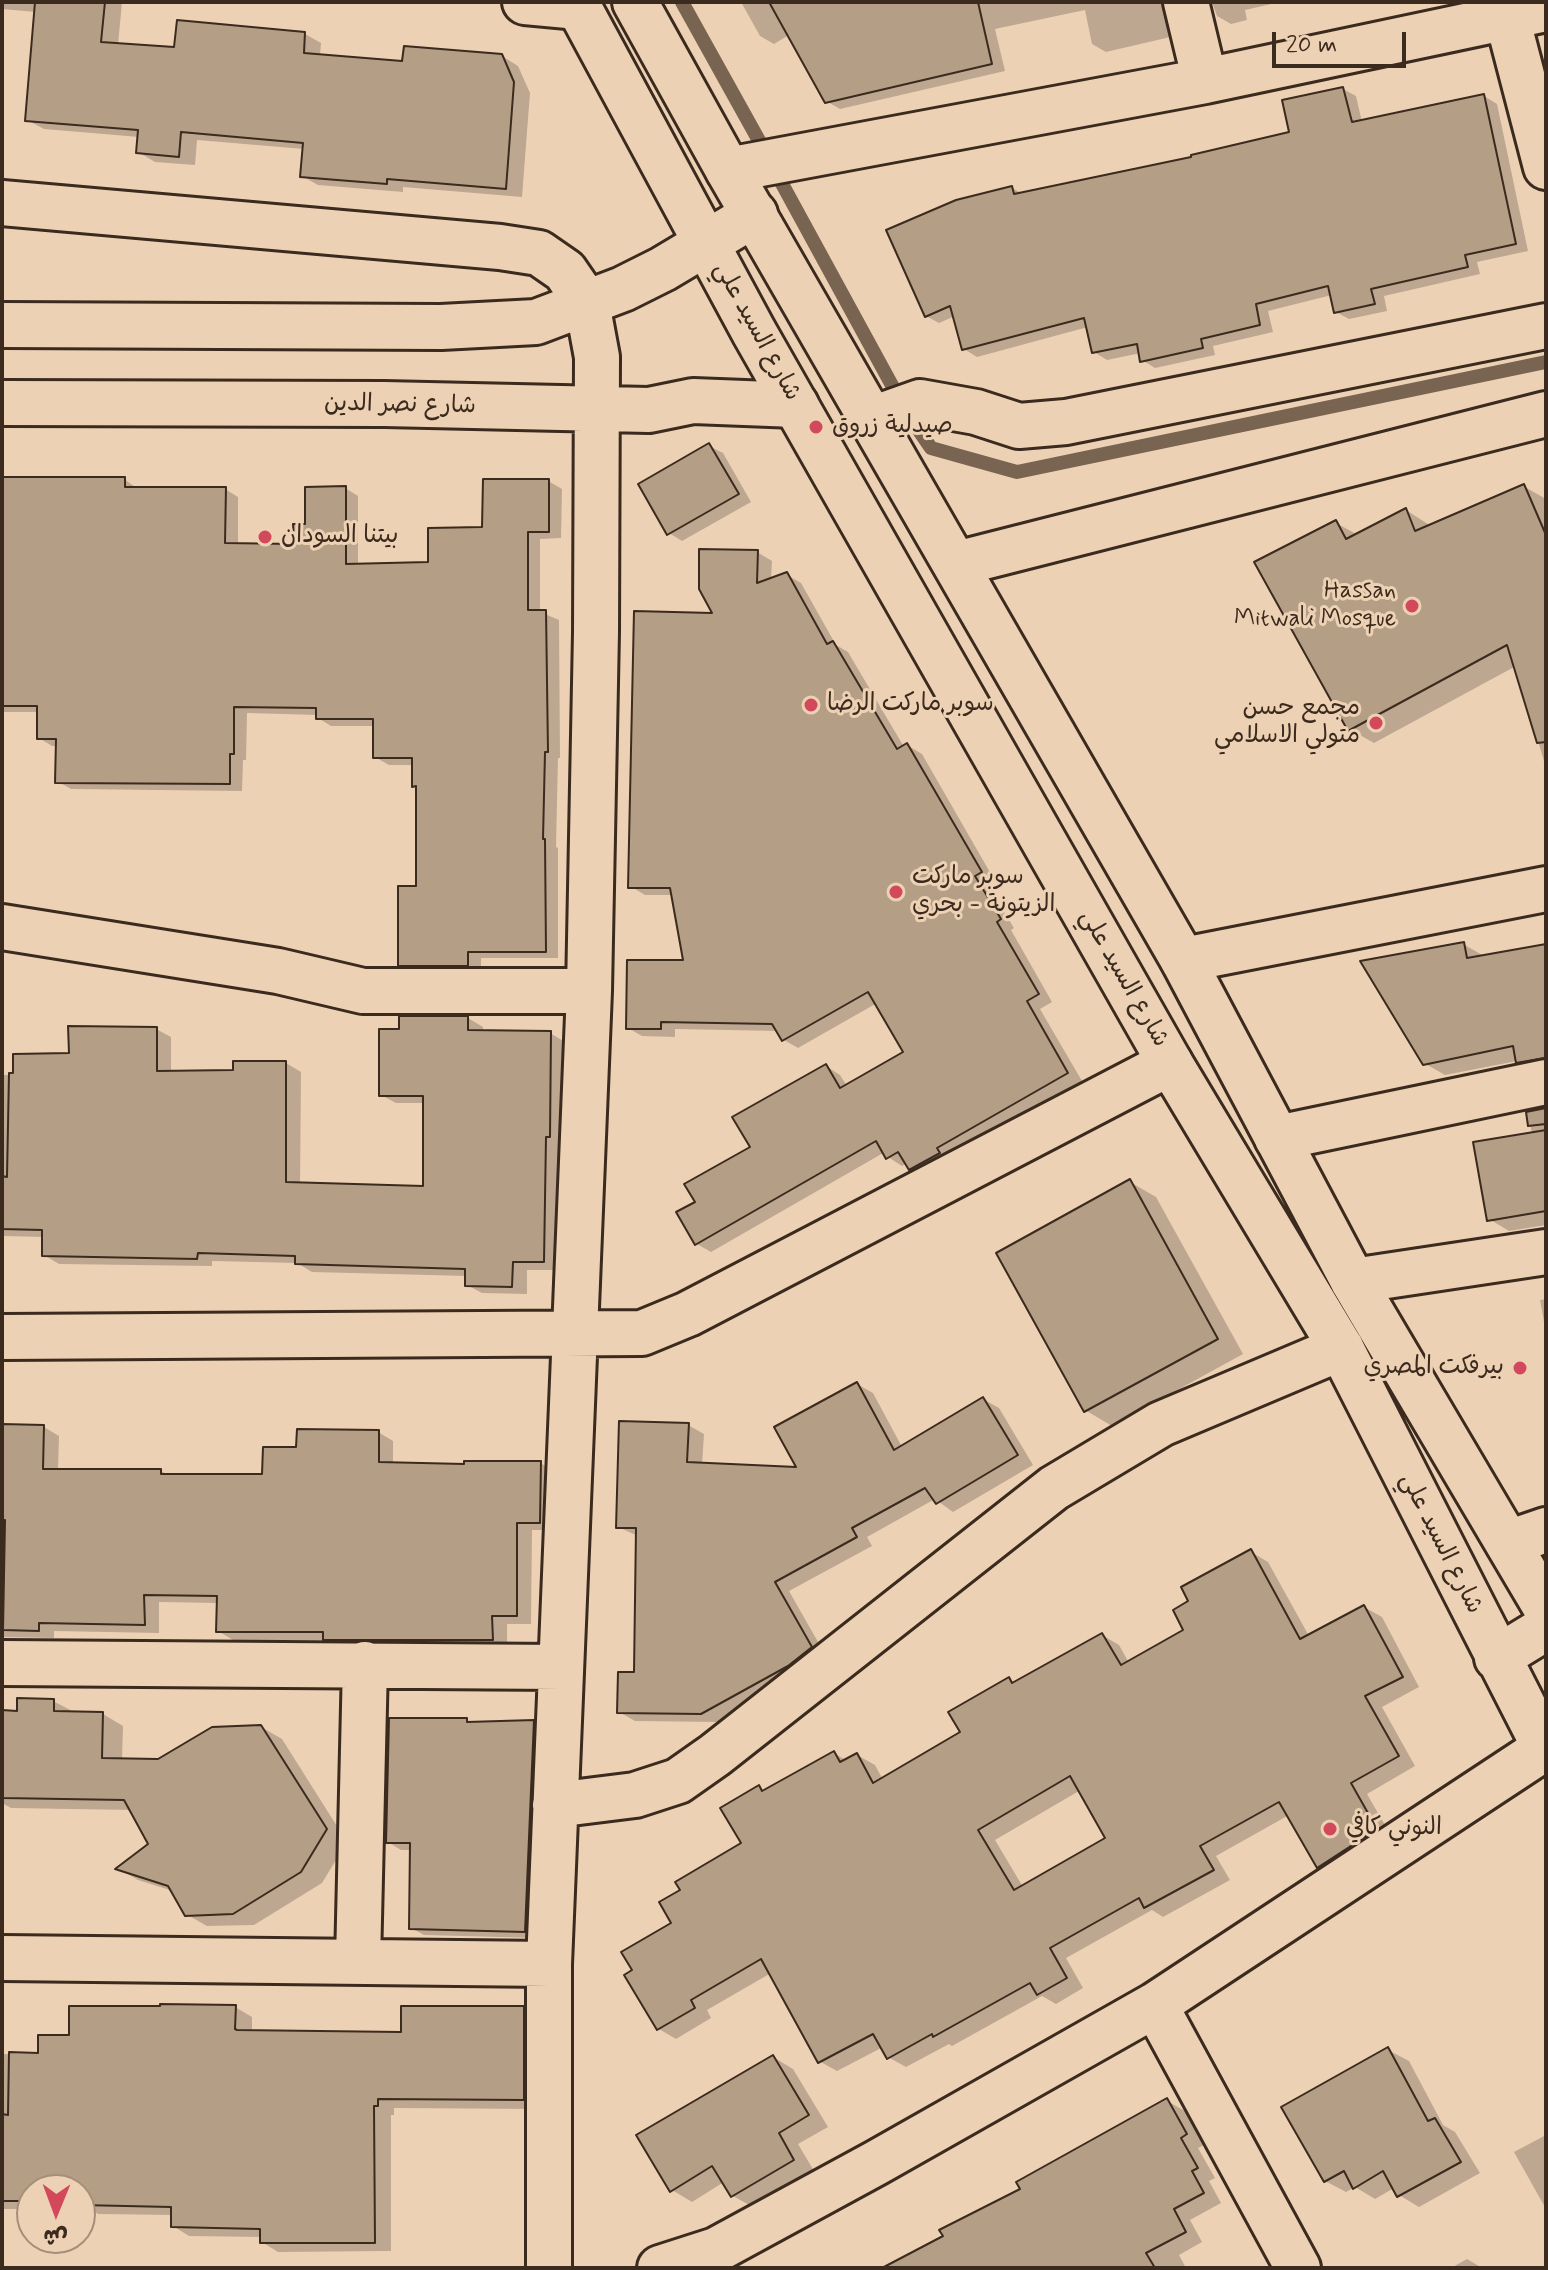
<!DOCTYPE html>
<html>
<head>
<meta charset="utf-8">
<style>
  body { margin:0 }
  #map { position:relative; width:1548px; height:2270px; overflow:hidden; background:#edd1b4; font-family:Mynerve,"Playpen Sans Arabic",sans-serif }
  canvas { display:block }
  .frame { position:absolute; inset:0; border:4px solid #3b2a1e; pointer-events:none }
  .north { position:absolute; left:16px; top:2174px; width:80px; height:80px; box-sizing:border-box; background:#edd1b4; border:2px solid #a68e78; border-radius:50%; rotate:181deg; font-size:22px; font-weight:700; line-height:32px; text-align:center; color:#3b2a1e }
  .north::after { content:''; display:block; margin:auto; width:28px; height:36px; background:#d1495b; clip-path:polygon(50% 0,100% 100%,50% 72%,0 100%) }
  .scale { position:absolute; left:1272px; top:32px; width:134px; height:36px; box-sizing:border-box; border:4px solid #3b2a1e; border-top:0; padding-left:10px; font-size:24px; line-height:28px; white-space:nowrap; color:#3b2a1e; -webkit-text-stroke:6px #edd1b4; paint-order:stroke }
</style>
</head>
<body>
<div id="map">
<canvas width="1548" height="2270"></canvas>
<div class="frame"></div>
<div class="north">ش</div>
<div class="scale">20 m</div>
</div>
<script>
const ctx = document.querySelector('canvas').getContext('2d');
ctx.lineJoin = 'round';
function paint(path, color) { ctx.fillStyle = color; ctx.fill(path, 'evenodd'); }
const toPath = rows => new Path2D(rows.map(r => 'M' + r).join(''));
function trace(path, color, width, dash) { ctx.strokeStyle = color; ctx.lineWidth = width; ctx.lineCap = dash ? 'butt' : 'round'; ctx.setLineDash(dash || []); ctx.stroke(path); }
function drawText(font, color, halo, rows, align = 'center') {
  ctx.font = font + ' Mynerve,"Playpen Sans Arabic",sans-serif'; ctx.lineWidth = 6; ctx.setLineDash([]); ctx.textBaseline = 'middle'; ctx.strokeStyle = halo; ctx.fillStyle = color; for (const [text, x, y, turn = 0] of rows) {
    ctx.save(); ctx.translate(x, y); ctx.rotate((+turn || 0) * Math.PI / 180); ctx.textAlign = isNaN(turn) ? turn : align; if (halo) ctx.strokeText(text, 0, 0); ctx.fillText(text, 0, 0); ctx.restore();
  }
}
const shadow = toPath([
  [2,2,122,2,118,45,176,49,305,34,321,43,320,56,404,63,502,56,518,66,530,93,522,197,403,187,403,192,318,185,302,176,304,149,197,140,195,165,155,162,138,152,139,137,44,129,27,120,36,12,2,9],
  [741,2,1176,2,1179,35,1106,52,1092,44,1085,10,995,29,1005,71,840,109,826,101,789,35,774,44,760,36],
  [1212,2,1280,2,1245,10,1247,20,1231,24,1217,16],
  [1343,89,1356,96,1362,122,1484,96,1497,104,1528,251,1477,262,1480,274,1384,296,1387,311,1349,319,1336,312,1332,295,1268,311,1273,332,1213,346,1215,355,1155,368,1142,360,1141,353,1107,360,1094,352,1088,327,977,357,964,349,955,316,939,323,926,316,1012,188,1023,194,1194,159,1291,133],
  [709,446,723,453,751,502,682,541,669,533],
  [2,479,124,479,138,489,225,489,238,497,238,546,296,547,307,526,345,488,358,496,358,566,430,564,484,529,548,481,562,489,561,538,540,539,540,612,559,620,560,758,558,758,556,847,558,848,558,958,481,958,481,973,414,973,400,965,418,888,418,788,414,785,414,765,389,765,375,757,375,726,331,726,318,718,318,715,247,713,246,760,243,760,242,791,71,789,57,781,58,746,52,746,39,738,39,712,2,712],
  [1523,486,1546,499,1546,768,1516,666,1374,743,1349,729,1336,523,1358,535,1406,510,1431,526],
  [757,552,772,561,771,580,787,575,801,583,836,645,848,652,904,747,907,745,922,754,995,881,988,885,1014,928,1011,930,1052,1002,1040,1009,1082,1081,951,1157,925,1177,910,1169,907,1163,902,1166,888,1157,885,1152,711,1252,697,1244,697,1203,752,1147,826,1066,840,1075,847,1086,905,1053,877,1003,798,1048,784,1040,779,1031,675,1029,675,1037,642,1036,628,1028,685,962,673,895,645,895,630,886,716,615],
  [1463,944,1484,956,1546,946,1546,1071,1538,1073,1517,1061,1445,1075,1424,1063],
  [468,1018,483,1027,483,1033,550,1033,565,1042,565,1144,560,1144,558,1270,527,1270,527,1294,482,1293,467,1285,467,1276,312,1272,297,1263,212,1261,212,1266,59,1264,44,1255,44,1237,2,1236,2,1075,15,1075,156,1029,171,1037,171,1073,235,1072,286,1063,301,1072,300,1185,425,1188,425,1103,396,1103,381,1095,401,1031],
  [1546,1110,1546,1225,1509,1231,1489,1219,1532,1134,1528,1113],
  [1130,1182,1156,1197,1243,1354,1112,1426,1085,1410],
  [1546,1299,1546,1333,1540,1300],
  [857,1384,873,1393,902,1447,983,1399,999,1408,1033,1465,953,1512,935,1499,867,1537,872,1546,789,1591,826,1656,804,1674,718,1722,635,1721,619,1712,636,1674,638,1536,618,1527,688,1425,704,1434,702,1465,799,1469],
  [2,1426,44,1427,59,1436,58,1471,161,1471,170,1476,264,1476,298,1449,378,1432,393,1441,393,1464,466,1466,540,1463,555,1471,555,1530,532,1530,531,1624,507,1624,507,1648,340,1648,326,1640,233,1640,218,1631,219,1603,159,1602,159,1633,54,1631,54,1638,2,1637],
  [1251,1552,1268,1562,1309,1636,1364,1607,1382,1617,1419,1687,1382,1707,1415,1766,1367,1794,1393,1839,1336,1877,1318,1867,1289,1815,1216,1856,1230,1880,1163,1917,1152,1910,1066,1958,1083,1988,1056,2004,1042,1996,952,2046,949,2044,906,2067,888,2057,883,2047,837,2071,819,2061,771,1973,707,2010,711,2018,676,2039,659,2029,635,1971,674,1923,683,1891,744,1844,759,1788,765,1791,834,1753,847,1761,857,1755,875,1765,883,1780,962,1733,1009,1679,1016,1683,1102,1635,1119,1645,1129,1663,1186,1631,1191,1602],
  [1079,1791,1108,1839,1023,1887,995,1840],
  [53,1701,74,1712,103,1714,123,1726,122,1760,158,1761,261,1727,282,1739,347,1842,322,1883,254,1925,207,1926,186,1914,173,1891,138,1880,119,1869,151,1844,132,1810,11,1808,2,1803,2,1712,19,1713],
  [467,1720,474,1724,534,1722,546,1729,538,1938,424,1935,411,1928,412,1850,401,1850,388,1842],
  [235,2007,252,2017,252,2032,403,2034,523,2008,540,2018,540,2109,394,2108,394,2115,391,2115,391,2251,278,2252,262,2242,262,2237,189,2236,173,2226,173,2215,98,2214,92,2210,80,2210,80,2190,32,2190,32,2209,2,2209,2,2054,39,2055,71,2037],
  [1388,2050,1409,2061,1443,2125,1455,2132,1480,2173,1419,2207,1399,2195,1394,2188,1375,2199,1355,2187,1346,2192,1325,2181],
  [773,2057,793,2069,828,2127,798,2144,814,2171,753,2207,733,2196,724,2182,692,2202,672,2190],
  [1167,2101,1185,2111,1204,2145,1198,2148,1215,2178,1209,2181,1221,2203,1190,2220,1202,2242,1179,2255,1186,2268,886,2268,945,2237],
  [1546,2135,1546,2209,1514,2152],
  [1467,2259,1482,2268,1451,2268]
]);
const stream = toPath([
  [682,2,762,146],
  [774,169,900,400],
  [909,416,931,448,1017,472,1546,362]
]);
const building = toPath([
  [35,2,105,2,101,42,174,47,177,20,305,32,304,53,402,61,404,46,502,54,514,82,506,189,387,179,387,184,300,177,303,143,181,132,179,157,136,153,138,130,25,121,35,2],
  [769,2,978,2,992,64,825,103,769,2],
  [1343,87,1352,122,1484,94,1516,244,1465,255,1468,267,1371,289,1375,304,1334,313,1328,286,1256,304,1260,325,1201,339,1203,348,1140,362,1137,344,1092,353,1084,318,962,350,950,306,925,317,886,230,956,200,1012,186,1014,194,1191,157,1191,155,1289,132,1282,100,1343,87],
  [709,443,739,494,667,535,638,484,709,443],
  [2,477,125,477,125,487,226,487,225,543,294,544,293,524,305,524,305,487,346,486,346,564,428,562,428,528,482,527,483,479,549,479,549,532,528,532,528,610,546,610,548,752,545,752,543,839,545,839,546,952,468,952,468,966,398,966,398,886,416,886,416,786,412,787,412,758,373,758,373,719,316,719,316,708,234,707,234,754,230,754,230,784,55,783,56,739,37,739,37,706,2,706,2,477],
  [1524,484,1546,535,1546,742,1537,743,1507,645,1348,731,1254,562,1336,520,1346,539,1406,508,1415,531,1524,484],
  [699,549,758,550,757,583,787,572,827,644,833,641,897,749,907,743,982,872,975,876,1001,919,997,922,1039,994,1027,1001,1068,1073,937,1148,940,1153,909,1170,898,1152,886,1159,876,1141,695,1245,676,1212,695,1202,684,1184,750,1147,732,1117,826,1064,840,1088,903,1052,868,992,782,1041,772,1024,661,1022,661,1029,626,1029,627,960,683,960,670,888,628,888,634,611,712,613,699,589,699,549],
  [1464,942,1467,958,1546,944,1546,1058,1516,1063,1513,1046,1423,1065,1360,961,1464,942],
  [399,1016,468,1016,468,1030,551,1031,550,1137,546,1137,544,1262,513,1262,512,1287,465,1286,465,1269,295,1264,295,1256,198,1253,197,1259,42,1256,42,1230,2,1229,2,1176,7,1177,9,1073,13,1073,13,1054,69,1053,68,1026,157,1027,157,1071,233,1070,233,1061,286,1061,286,1182,423,1186,423,1096,379,1096,379,1029,399,1029,399,1016],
  [1546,1108,1546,1124,1528,1126,1526,1112,1546,1108],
  [1546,1130,1546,1211,1487,1221,1473,1142,1546,1130],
  [1130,1179,1218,1339,1084,1412,996,1253,1130,1179],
  [857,1382,894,1450,983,1397,1018,1455,936,1504,925,1488,852,1528,857,1537,775,1582,812,1647,788,1666,701,1714,617,1713,618,1672,634,1672,636,1528,616,1528,619,1421,689,1423,687,1462,796,1467,774,1427,857,1382],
  [2,1424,44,1425,43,1469,161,1469,161,1474,262,1474,263,1447,296,1447,297,1429,379,1430,379,1462,464,1464,464,1461,541,1461,540,1523,517,1523,517,1616,492,1616,493,1640,323,1640,323,1632,216,1632,217,1596,144,1595,145,1625,39,1623,39,1631,3,1630,5,1520,2,1520,2,1424],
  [1251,1549,1300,1639,1364,1605,1403,1677,1365,1696,1399,1756,1351,1783,1377,1829,1317,1868,1279,1802,1200,1846,1214,1870,1144,1908,1139,1898,1050,1948,1067,1978,1037,1995,1030,1983,933,2037,932,2034,887,2059,873,2034,818,2063,761,1959,691,2000,695,2008,657,2030,624,1975,632,1970,621,1952,671,1923,659,1902,680,1890,675,1882,741,1843,720,1808,759,1785,762,1791,834,1751,840,1762,857,1753,873,1783,960,1732,948,1712,1009,1677,1012,1683,1102,1633,1121,1665,1183,1630,1173,1610,1188,1601,1181,1587,1251,1549],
  [1070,1776,1105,1838,1014,1890,978,1830,1070,1776],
  [17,1698,54,1699,54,1711,103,1712,102,1758,158,1759,212,1727,261,1725,327,1829,301,1872,233,1914,185,1916,168,1886,115,1869,148,1844,124,1800,2,1798,2,1710,17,1711,17,1698],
  [389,1718,467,1718,467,1722,534,1720,525,1932,409,1929,410,1843,386,1843,389,1718],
  [160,2004,236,2005,235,2029,237,2030,401,2032,401,2006,524,2006,524,2100,378,2099,378,2106,374,2106,375,2243,260,2243,260,2229,171,2227,171,2207,80,2205,80,2190,32,2190,32,2201,2,2201,2,2114,8,2115,9,2052,38,2053,38,2035,69,2035,69,2006,160,2006,160,2004],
  [1388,2047,1428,2121,1435,2118,1461,2162,1397,2197,1383,2171,1353,2189,1344,2171,1324,2182,1281,2107,1388,2047],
  [773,2055,809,2115,779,2133,794,2160,731,2197,712,2166,670,2192,636,2135,773,2055],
  [1167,2098,1187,2134,1181,2138,1198,2168,1192,2171,1204,2193,1174,2209,1186,2232,1146,2253,1155,2268,882,2268,943,2236,939,2230,1020,2189,1016,2182,1167,2098]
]);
const minor = toPath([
  [525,2,579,7],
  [1186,2,1205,81],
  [1503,2,1546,167],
  [728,170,1205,81,1546,9],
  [2,203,500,247,539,253,565,271,587,303,597,357,596,632,589,991,549,1964,549,2268],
  [2,325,441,327,536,322,623,289,663,269,755,214],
  [2,403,384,404,649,410,693,401,796,405],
  [872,419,920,402,976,412,1019,426,1066,422,1546,326],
  [956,564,1546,414],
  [2,927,278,971,363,991,589,991],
  [1183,960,1546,889],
  [1277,1138,1546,1082],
  [1353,1281,1546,1252],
  [2,1337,642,1333,688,1314,1170,1063],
  [1508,1543,1546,1530],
  [2,1663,561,1667],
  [555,1805,635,1795,678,1781,715,1755,1054,1488,1161,1424,1341,1348],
  [2,1958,549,1964],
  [358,1962,365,1664],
  [1155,2005,1298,2268],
  [660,2268,716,2250,876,2163,1155,2005,1545,1748]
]);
const major = toPath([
  [576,2,754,332,1170,1063,1341,1348,1546,1750],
  [635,2,728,170,1183,960,1353,1281,1546,1608],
  [1497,1658,1546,1628]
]);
const markers = [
  [816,427,8,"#d1495b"],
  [265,537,8,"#d1495b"],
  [1412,606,8,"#d1495b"],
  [811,705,8,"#d1495b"],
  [1376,723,8,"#d1495b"],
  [896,892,8,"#d1495b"],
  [1520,1368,8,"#d1495b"],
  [1330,1829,8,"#d1495b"]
];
const streetNames = [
  ["شارع السيد علي",756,332,61],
  ["شارع نصر الدين",400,406,1],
  ["شارع السيد علي",1123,979,60],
  ["شارع السيد علي",1440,1544,63]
];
const poiNames = [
  ["صيدلية زروق",832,427],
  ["بيتنا السودان",281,537],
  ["Hassan",1396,592,"right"],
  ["Mitwali Mosque",1396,620,"right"],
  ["سوبر ماركت الرضا",827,705],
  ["مجمع حسن",1360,709,"right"],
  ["متولي الاسلامي",1360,737,"right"],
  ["سوبر ماركت",912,878],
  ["الزيتونة - بحري",912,906],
  ["بيرفكت المصري",1504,1368,"right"],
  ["النوني كافي",1346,1829]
];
paint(shadow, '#0003');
trace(stream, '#796452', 14);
paint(building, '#b59e86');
trace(building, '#3b2a1e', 2);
trace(minor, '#3b2a1e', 50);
trace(major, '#3b2a1e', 50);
trace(minor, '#edd1b4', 44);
trace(major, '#edd1b4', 44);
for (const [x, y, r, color] of markers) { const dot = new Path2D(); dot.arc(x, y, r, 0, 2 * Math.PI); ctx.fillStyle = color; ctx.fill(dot); trace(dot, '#edd1b4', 3); }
drawText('24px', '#3b2a1e', '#edd1b4', streetNames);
drawText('24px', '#3b2a1e', '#edd1b4', poiNames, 'left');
</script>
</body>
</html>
